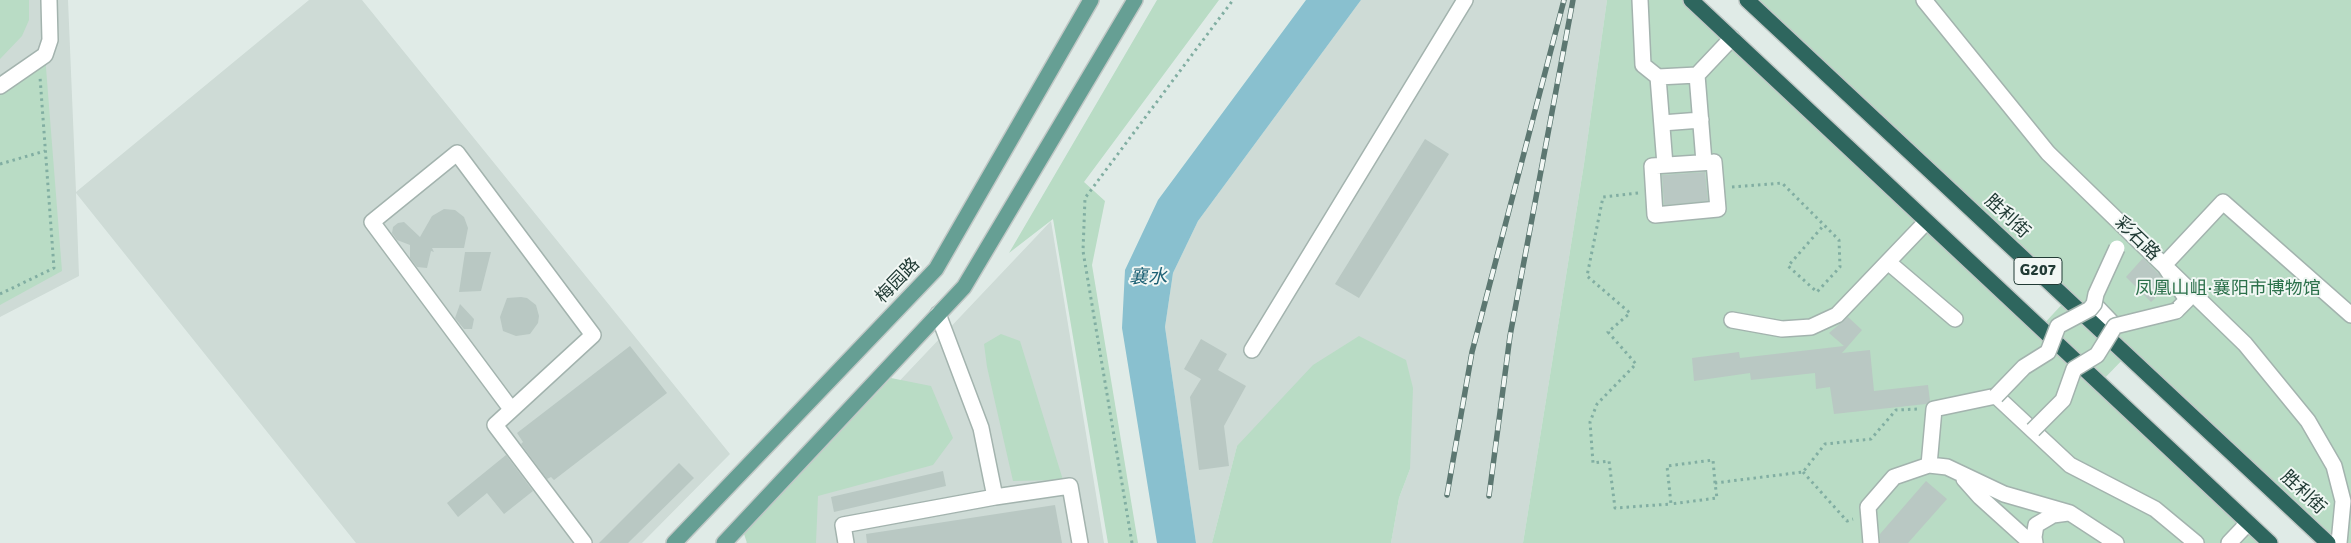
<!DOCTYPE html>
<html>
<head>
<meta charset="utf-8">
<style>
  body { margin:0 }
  canvas { display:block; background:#e0ebe7 }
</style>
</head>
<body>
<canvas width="2351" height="543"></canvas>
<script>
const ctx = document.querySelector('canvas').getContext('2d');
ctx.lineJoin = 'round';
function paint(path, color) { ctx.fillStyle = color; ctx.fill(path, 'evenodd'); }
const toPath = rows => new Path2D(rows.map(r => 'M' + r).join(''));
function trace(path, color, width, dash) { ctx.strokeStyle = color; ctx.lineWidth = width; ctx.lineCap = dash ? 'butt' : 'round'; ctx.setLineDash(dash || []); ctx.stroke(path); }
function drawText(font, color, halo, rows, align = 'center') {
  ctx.font = font + ' Signika,"Noto Sans SC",sans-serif'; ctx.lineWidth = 4; ctx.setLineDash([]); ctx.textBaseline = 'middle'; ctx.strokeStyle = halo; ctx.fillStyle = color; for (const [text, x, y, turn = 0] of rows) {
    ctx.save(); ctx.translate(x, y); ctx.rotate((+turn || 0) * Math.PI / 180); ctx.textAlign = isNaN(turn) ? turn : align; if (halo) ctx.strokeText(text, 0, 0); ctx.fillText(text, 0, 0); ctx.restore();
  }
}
const built = toPath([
  [0,0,68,0,76,192,309,0,362,0,730,454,642,543,356,543,76,193,79,276,0,317],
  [1361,0,1607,0,1584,164,1523,543,1391,543,1399,498,1410,469,1237,446,1212,543,1196,543,1165,327,1173,273,1198,221],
  [1051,221,1104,543,746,543]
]);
const green = toPath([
  [0,0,29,0,29,20,22,36,0,59],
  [1157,0,1219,0,1084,182,1105,201,1092,265,1138,543,1108,543,1053,219,1009,253],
  [1607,0,1691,0,2040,328,2067,299,1747,0,2351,0,2351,543,2328,543,2127,355,2100,383,2270,543,1523,543,1584,164],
  [45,55,62,271,0,305,0,86],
  [1001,334,1020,341,1063,480,1013,481,987,367,984,344],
  [1359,336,1406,360,1413,388,1410,469,1399,498,1391,543,1212,543,1237,446,1313,365],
  [891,378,931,386,953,438,933,465,818,496,816,543,747,543,744,534]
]);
const water = toPath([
  [1306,0,1361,0,1198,221,1173,273,1165,327,1196,543,1157,543,1122,328,1125,270,1158,200]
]);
const building = toPath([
  [1425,139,1449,154,1359,298,1335,284],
  [1705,172,1708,201,1664,205,1662,175],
  [444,209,455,210,464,217,468,228,464,248,432,248,434,252,431,251,427,268,417,267,410,258,410,245,397,240,392,233,393,227,398,223,404,222,420,237,432,216],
  [465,252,491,252,481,291,459,292],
  [2143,258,2159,274,2167,287,2151,302,2126,277],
  [521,297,527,298,536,305,539,316,538,323,530,334,516,336,503,331,500,317,507,298],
  [460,304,474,319,472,329,464,329,455,318],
  [1848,317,1862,330,1842,353,1870,350,1874,391,1928,385,1930,401,1926,404,1834,414,1830,387,1816,389,1815,373,1751,380,1750,373,1694,381,1692,358,1739,352,1740,358,1844,346,1829,333],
  [1201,339,1227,354,1218,370,1246,386,1224,426,1229,466,1199,470,1190,397,1201,379,1184,369],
  [630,346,667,393,554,480,551,477,547,479,521,444,523,442,517,433],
  [506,455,533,491,504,514,487,493,458,517,447,503],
  [679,463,694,478,628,543,599,543],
  [943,471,946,486,834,512,831,497],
  [1926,481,1947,499,1908,543,1880,543,1880,534],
  [1055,505,1062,543,867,543,866,534]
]);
const path = toPath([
  [0,164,45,151],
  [1732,187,1782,183,1839,240,1840,267,1817,292,1788,266,1824,225],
  [1638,193,1603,197,1587,276,1630,313,1608,332,1636,364,1597,404,1590,422,1593,463,1609,461,1615,508,1671,504],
  [0,294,54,268,40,77],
  [1803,472,1847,521,1853,519],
  [1715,483,1713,460,1667,466,1671,504,1717,498,1715,483,1803,472,1825,444,1871,439,1896,410,1919,409],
  [1132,543,1083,251,1085,198,1233,0]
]);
const minor = toPath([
  [1640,0,1643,65,1658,77,1697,75,1732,38],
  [1924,0,2048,153,2245,344,2308,421,2334,466,2343,501,2339,543],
  [1697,75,1704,162],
  [1658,77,1665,165],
  [0,86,45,55,50,40,49,0],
  [1662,123,1701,120],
  [1714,162,1718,209,1655,215,1652,166,1714,162],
  [1888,262,1955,319],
  [2094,304,2115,326],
  [2176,311,2187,300,2164,265,2223,202,2351,315],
  [938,314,981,428,995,497],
  [1732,320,1782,329,1811,327,1837,315,1926,222],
  [1252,350,1465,0],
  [511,409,372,222,457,153,593,335,495,425,584,543],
  [1929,465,1947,467,2004,494,2070,513,2116,543],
  [1964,479,1980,497,2031,543],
  [846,543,843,525,995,497,1070,486,1080,543],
  [1871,543,1868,507,1894,477,1929,465,1934,409,1996,396,2070,465,2155,509,2196,543],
  [2035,543,2034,537,2036,525,2053,515,2068,513],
  [2229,543,2248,523]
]);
const major = toPath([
  [674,543,936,269,1091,0],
  [724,543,964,287,1135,0]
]);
const highway = toPath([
  [1691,0,2270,543],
  [1747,0,2328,543]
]);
const rail = toPath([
  [1447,495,1472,352,1564,0],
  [1489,496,1510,336,1573,0]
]);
const minorBridge = toPath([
  [1996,396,2024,367,2048,352,2058,326,2090,309,2094,304,2096,294,2117,248],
  [2033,430,2063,400,2074,369,2097,355,2115,326,2176,311]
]);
const shields = [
  [2038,271,48]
];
const shieldNames = [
  ["G207",2038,271]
];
const streetNames = [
  ["胜利街",2007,217,43],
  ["彩石路",2137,239,44],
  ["梅园路",898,281,-46],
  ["胜利街",2303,493,43]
];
const parkNames = [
  ["凤凰山岨·襄阳市博物馆",2228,289]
];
const waterNames = [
  ["襄水",1148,278]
];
paint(built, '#cedbd6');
paint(green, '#b9dcc5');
paint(water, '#89c0cf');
paint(building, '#b9c8c3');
trace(minor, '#a3b3ae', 18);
trace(major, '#c1c8c6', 18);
trace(highway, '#c1c8c6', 18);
trace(path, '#81aea2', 3, [2.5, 4]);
trace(minor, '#fff', 15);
trace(major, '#669f94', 15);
trace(highway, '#2e665e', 15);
trace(rail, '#5c7771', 5.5);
trace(rail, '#f1f7f4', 4, [11]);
trace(minorBridge, '#a3b3ae', 18, []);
trace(minorBridge, '#fff', 15);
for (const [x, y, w] of shields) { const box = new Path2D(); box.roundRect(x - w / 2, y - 13.5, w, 27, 4); ctx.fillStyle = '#f1f7f4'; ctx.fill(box); trace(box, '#213b35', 1); }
drawText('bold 16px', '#213b35', null, shieldNames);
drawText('18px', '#213b35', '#f1f7f4', streetNames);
drawText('18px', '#2c714b', '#f1f7f4', parkNames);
drawText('italic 19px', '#1d6175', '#f1f7f4', waterNames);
</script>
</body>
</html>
